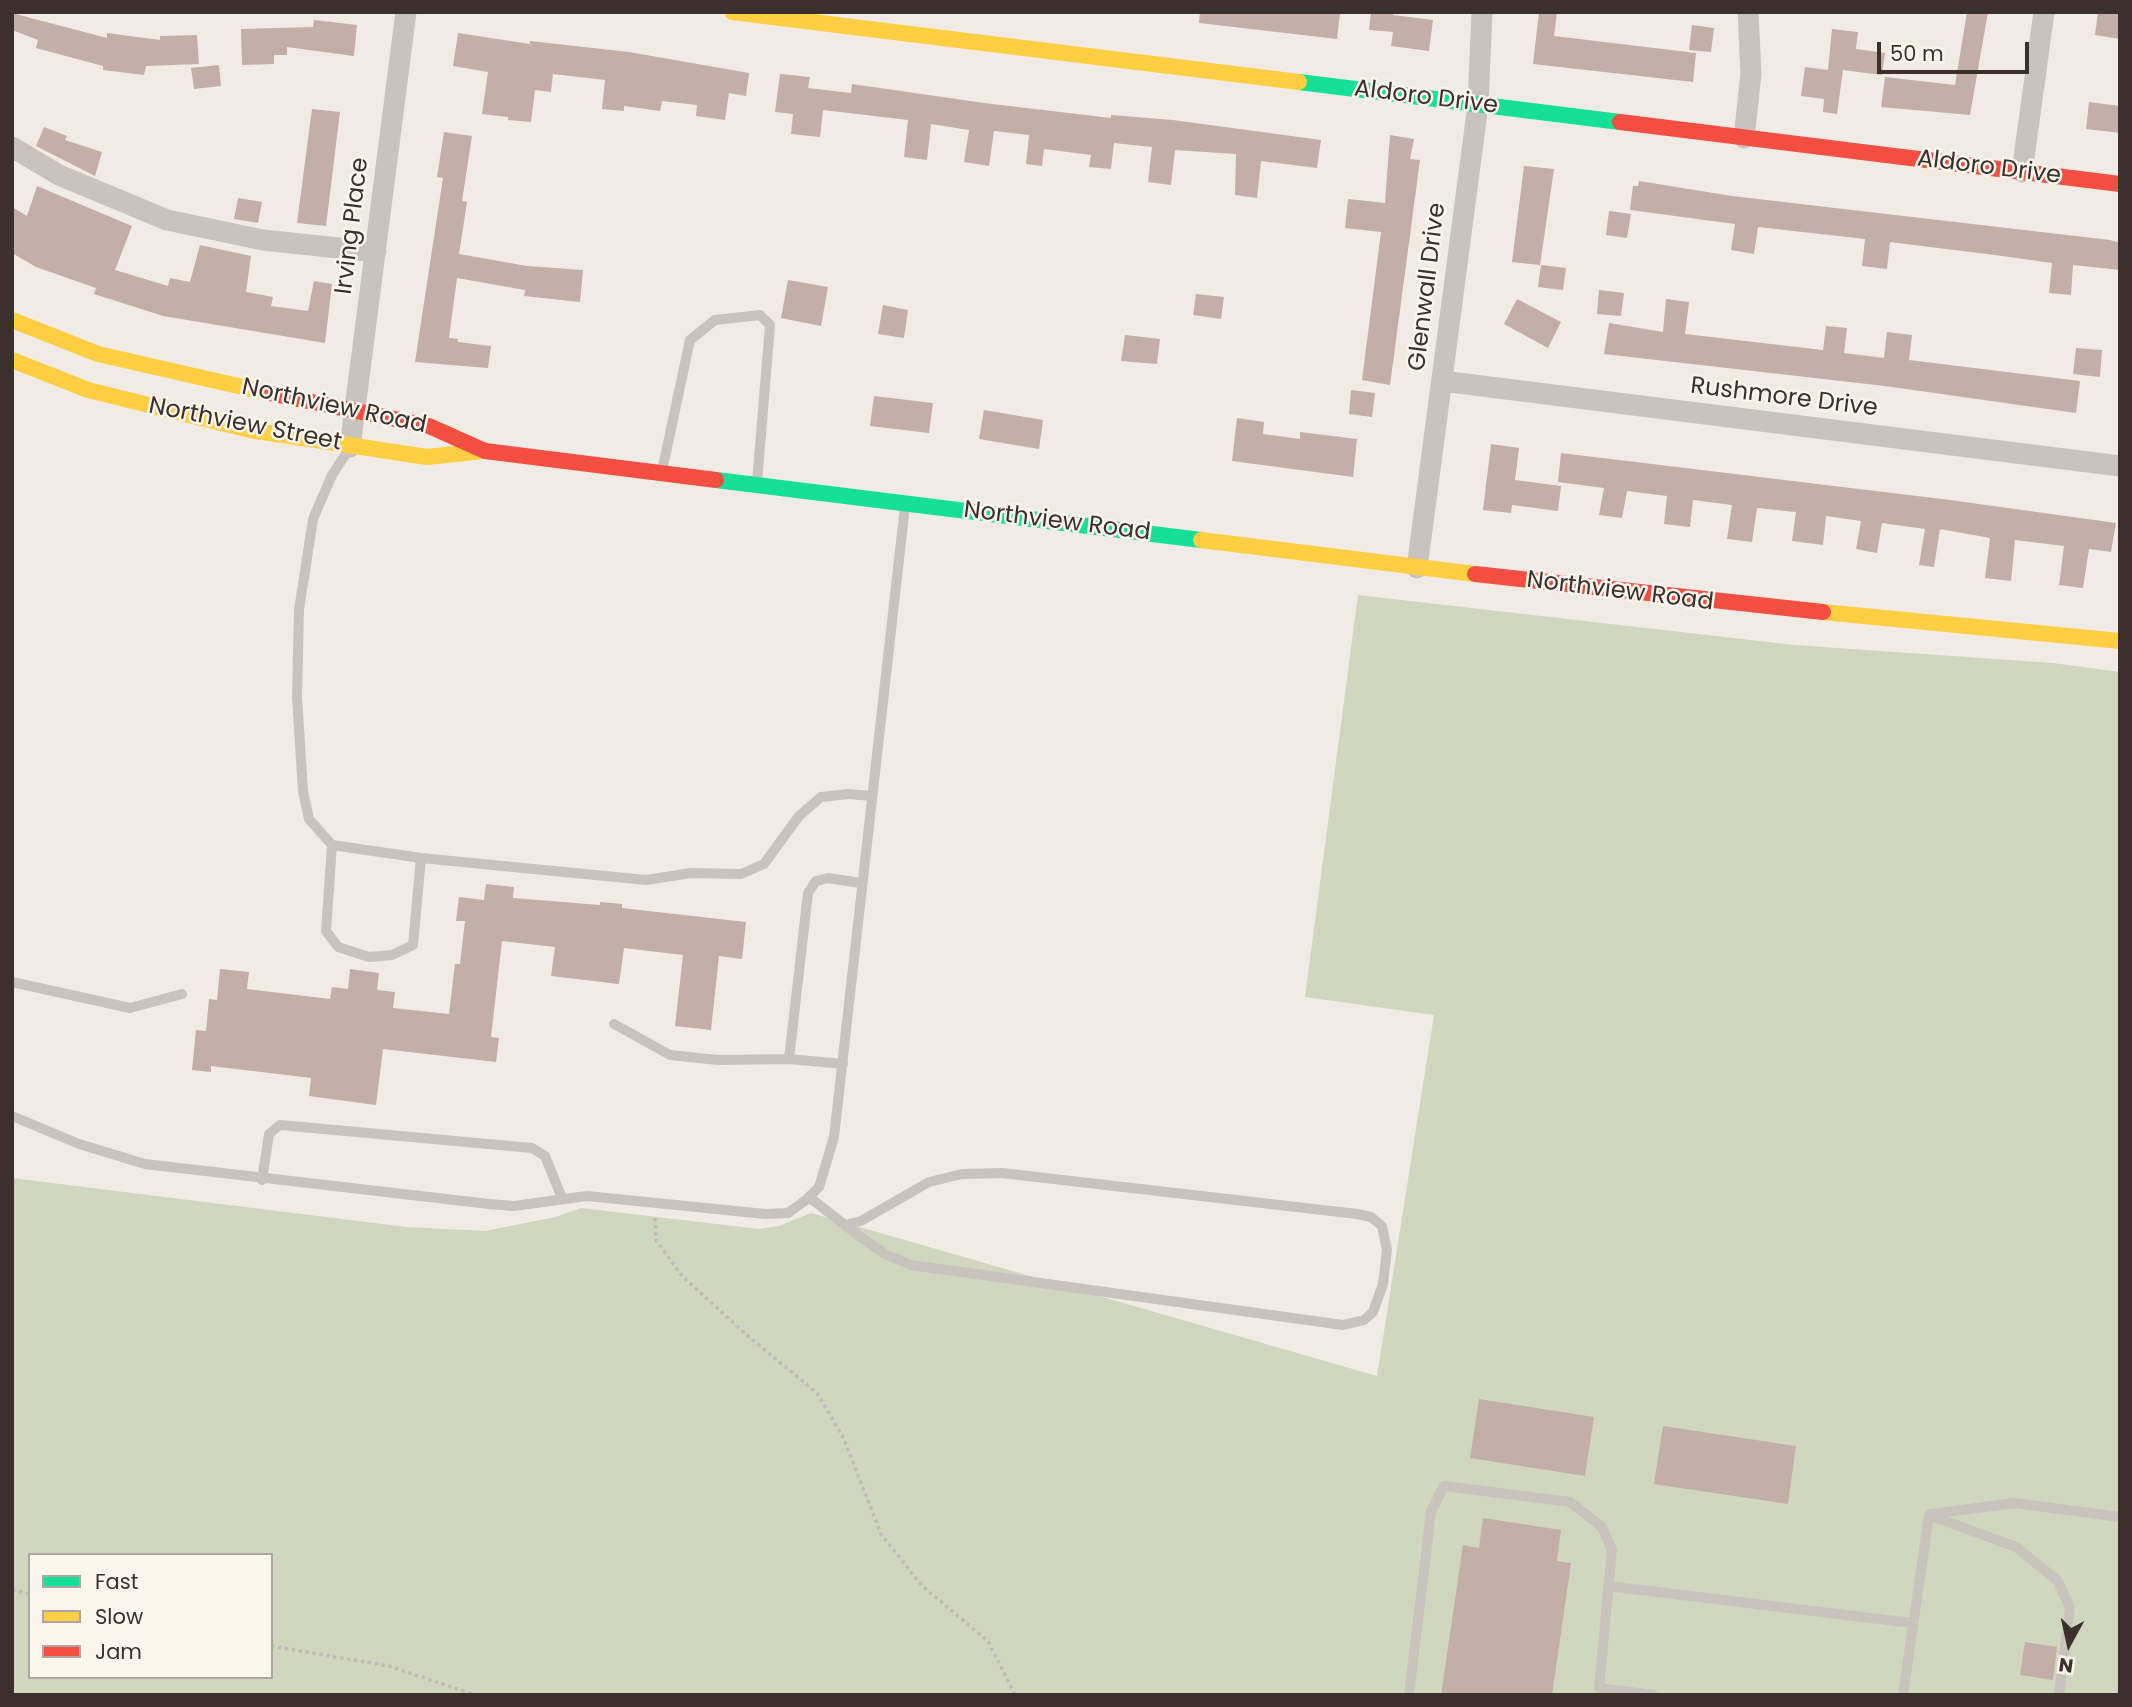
<!DOCTYPE html>
<html>
<head>
<meta charset="utf-8">
<style>
  body { margin:0 }
  #map { position:relative; width:2132px; height:1707px; overflow:hidden; background:#f0ebe5; font-family:Poppins,sans-serif }
  canvas { display:block }
  .frame { position:absolute; inset:0; border:14px solid #3b302b; pointer-events:none }
  .legend { position:absolute; left:28px; top:1553px; width:245px; height:126px; box-sizing:border-box; background:#fbf5ee; border:2px solid #aea6a0; margin:0; padding:9px 12px; list-style:none; font-size:21px; color:#3b302b }
  .legend li { display:flex; align-items:center; gap:14px; height:35px }
  .legend b { width:35px; border:2px solid #aea6a0 }
  .north { position:absolute; left:2034px; top:1609px; width:70px; height:70px; -webkit-text-stroke:5px #fbf5ee; paint-order:stroke; rotate:188deg; font-size:19px; font-weight:700; line-height:28px; text-align:center; color:#3b302b }
  .north::after { content:''; display:block; margin:auto; width:24px; height:32px; background:#3b302b; clip-path:polygon(50% 0,100% 100%,50% 72%,0 100%) }
  .scale { position:absolute; left:1877px; top:42px; width:152px; height:32px; box-sizing:border-box; border:4px solid #3b302b; border-top:0; padding-left:9px; font-size:21px; line-height:24px; white-space:nowrap; color:#3b302b; -webkit-text-stroke:5px #fbf5ee; paint-order:stroke }
</style>
</head>
<body>
<div id="map">
<canvas width="2132" height="1707"></canvas>
<div class="frame"></div>
<ul class="legend">
<li><b style="height:9px;background:#16e098"></b>Fast</li>
<li><b style="height:9px;background:#ffcf43"></b>Slow</li>
<li><b style="height:9px;background:#f24e42"></b>Jam</li>
</ul>
<div class="north">N</div>
<div class="scale">50 m</div>
</div>
<script>
const ctx = document.querySelector('canvas').getContext('2d');
ctx.lineJoin = 'round';
function paint(path, color) { ctx.fillStyle = color; ctx.fill(path, 'evenodd'); }
const toPath = rows => new Path2D(rows.map(r => 'M' + r).join(''));
function trace(path, color, width, dash) { ctx.strokeStyle = color; ctx.lineWidth = width; ctx.lineCap = dash ? 'butt' : 'round'; ctx.setLineDash(dash || []); ctx.stroke(path); }
function drawText(font, color, halo, rows, align = 'center') {
  ctx.font = font + ' Poppins,sans-serif'; ctx.lineWidth = 5; ctx.setLineDash([]); ctx.textBaseline = 'middle'; ctx.strokeStyle = halo; ctx.fillStyle = color; for (const [text, x, y, turn = 0] of rows) {
    ctx.save(); ctx.translate(x, y); ctx.rotate((+turn || 0) * Math.PI / 180); ctx.textAlign = isNaN(turn) ? turn : align; if (halo) ctx.strokeText(text, 0, 0); ctx.fillText(text, 0, 0); ctx.restore();
  }
}
const green = toPath([
  [1358,595,1794,645,2053,663,2120,672,2120,1695,12,1695,12,1178,406,1227,485,1231,556,1217,581,1208,759,1229,779,1226,811,1213,1377,1376,1434,1015,1305,997],
  [30,1555,271,1555,271,1677,30,1677]
]);
const building = toPath([
  [1200,12,1328,12,1340,14,1337,39,1199,23],
  [1371,12,1394,12,1393,15,1433,20,1429,51,1391,46,1393,32,1369,30],
  [1539,12,1557,12,1554,36,1696,53,1693,82,1533,64],
  [1967,12,1988,12,1970,115,1881,107,1885,77,1955,85],
  [2098,12,2120,12,2120,39,2095,35],
  [12,13,107,38,107,33,160,40,160,36,197,35,199,64,146,66,144,75,103,70,103,66,36,48,38,40,12,30],
  [314,20,357,25,354,56,287,47,287,55,274,55,274,64,242,65,241,29,313,27],
  [1692,25,1714,28,1711,52,1689,50],
  [1832,29,1858,32,1856,49,1885,53,1882,75,1843,70,1837,114,1823,112,1824,99,1801,96,1805,67,1828,70],
  [458,33,530,44,530,41,629,52,749,73,746,96,729,93,725,120,696,116,697,105,662,101,660,111,624,106,624,111,602,109,605,80,553,74,551,92,535,90,531,122,508,120,508,117,482,114,488,72,453,66],
  [219,65,221,86,194,89,191,68],
  [780,74,810,77,808,88,851,93,852,84,984,103,1111,118,1111,115,1173,120,1321,140,1317,168,1261,161,1257,198,1235,195,1236,154,1175,150,1171,185,1148,182,1152,147,1114,143,1111,169,1089,167,1091,155,1044,149,1042,166,1026,164,1029,135,994,131,989,166,964,162,969,130,931,124,927,160,904,157,908,120,823,110,820,137,791,134,793,114,775,112],
  [2089,102,2120,106,2120,133,2086,129],
  [312,109,340,112,326,226,297,223],
  [44,127,67,136,65,140,102,152,95,176,36,146],
  [444,132,472,136,462,201,467,202,459,254,527,266,583,270,580,302,524,296,525,290,457,278,449,338,458,339,458,342,491,346,488,368,415,362,443,178,437,177],
  [1390,135,1414,139,1410,159,1420,160,1390,385,1362,380,1381,232,1345,228,1348,199,1385,203],
  [1524,166,1554,169,1540,265,1512,262],
  [1639,181,1732,196,2110,240,2120,243,2120,270,2073,265,2071,295,2049,293,2052,263,1995,255,1890,242,1887,269,1862,266,1865,239,1758,227,1754,254,1731,250,1735,224,1630,210,1633,186,1638,186],
  [37,186,132,226,115,270,168,286,170,278,190,282,200,245,251,256,246,292,273,297,271,306,308,311,314,281,332,284,325,343,163,316,94,294,96,288,36,267,12,253,12,207,27,216],
  [238,198,262,202,258,223,234,219],
  [1609,211,1631,214,1627,238,1606,235],
  [1541,265,1566,268,1563,290,1538,287],
  [788,280,828,287,821,326,781,318],
  [1599,290,1624,293,1621,316,1597,314],
  [1196,294,1224,297,1221,319,1193,315],
  [1517,299,1561,322,1548,348,1504,324],
  [1666,299,1689,302,1685,334,1823,350,1826,326,1847,328,1844,353,1884,358,1887,332,1912,335,1909,360,2080,381,2076,413,1885,386,1604,354,1609,323,1663,332],
  [883,305,908,310,904,338,878,334],
  [1125,335,1160,339,1157,364,1121,361],
  [2076,348,2102,350,2100,377,2073,374],
  [1351,390,1375,393,1372,417,1349,414],
  [874,396,933,403,929,433,870,426],
  [984,410,1043,420,1039,449,979,439],
  [1237,418,1264,422,1263,434,1300,439,1300,432,1357,439,1353,477,1232,461],
  [1491,444,1519,448,1515,480,1561,486,1558,511,1512,505,1511,513,1483,510],
  [1561,453,1950,500,2116,523,2111,552,2089,549,2083,588,2059,585,2064,546,2015,540,2011,581,1985,578,1990,538,1940,529,1934,567,1919,565,1925,529,1882,523,1877,553,1856,549,1861,521,1826,516,1823,545,1792,541,1796,512,1757,508,1752,542,1727,539,1732,505,1693,500,1690,527,1664,524,1667,496,1627,491,1622,518,1599,515,1604,488,1558,482],
  [486,884,514,887,513,898,600,905,600,902,622,904,622,908,746,922,742,959,719,956,711,1030,675,1026,683,955,624,948,619,984,551,976,555,947,502,941,491,1037,499,1038,496,1062,383,1049,376,1105,309,1096,311,1078,211,1066,211,1072,192,1070,196,1030,206,1031,209,999,217,1000,220,969,249,972,247,989,330,999,332,987,348,989,350,969,379,973,377,990,395,992,393,1008,449,1014,455,964,460,964,465,921,456,921,459,897,484,900],
  [1479,1399,1594,1417,1585,1476,1470,1458],
  [1663,1426,1796,1446,1788,1504,1654,1484],
  [1483,1518,1561,1530,1557,1561,1571,1563,1552,1695,1441,1695,1463,1545,1479,1548],
  [2025,1642,2057,1647,2053,1680,2020,1675]
]);
const path = toPath([
  [655,1218,656,1240,682,1276,749,1337,817,1393,843,1437,881,1534,922,1586,988,1641,1015,1695],
  [12,1590,30,1594],
  [271,1646,389,1666,475,1695]
]);
const lane = toPath([
  [349,449,332,475,313,519,299,610,297,697,303,791,309,819,332,845,421,858,646,880,691,873,741,874,764,864,799,816,821,797,848,794,872,796],
  [662,471,690,340,715,320,760,315,770,325,757,482],
  [332,845,326,931,338,947,369,957,392,955,413,945,421,858],
  [12,982,130,1008,182,994],
  [614,1024,670,1055,718,1060,789,1059,843,1064],
  [789,1059,808,893,816,881,828,878,861,883],
  [12,1116,79,1144,145,1164,489,1204,514,1206,587,1196,765,1214,788,1213,806,1200,819,1187,834,1137,905,506],
  [262,1180,269,1134,280,1125,532,1148,545,1156,562,1198],
  [809,1197,859,1236,885,1254,911,1265,1343,1325,1364,1320,1373,1312,1383,1284,1387,1250,1382,1226,1371,1217,1357,1214,1002,1173,962,1174,929,1182,861,1221,845,1225],
  [1931,1514,2015,1503,2120,1517],
  [1929,1515,2016,1547,2058,1581,2070,1608,2059,1695],
  [1608,1586,1912,1623],
  [1409,1695,1431,1512,1444,1486,1570,1502,1602,1527,1612,1550,1599,1688,1653,1695],
  [1903,1695,1929,1515]
]);
const street = toPath([
  [1744,138,1751,74,1748,12],
  [12,147,59,175,167,220,263,240,376,252],
  [2022,172,2044,12],
  [1442,381,2120,466],
  [350,447,406,12],
  [1417,568,1478,105,1482,12]
]);
const fast = toPath([
  [1299,82,1620,122],
  [716,480,1201,540]
]);
const slow = toPath([
  [732,12,1299,82],
  [12,320,98,354,269,393],
  [12,360,88,390,250,430,427,457,483,451],
  [1201,540,1475,574],
  [1823,612,2120,641]
]);
const jam = toPath([
  [1620,122,2120,184],
  [269,393,429,426,485,451,716,480],
  [1475,574,1823,612]
]);
const streetNames = [
  ["Aldoro Drive",1426,98,7],
  ["Aldoro Drive",1989,168,7],
  ["Irving Place",353,226,-83],
  ["Glenwall Drive",1428,287,-83],
  ["Rushmore Drive",1784,398,7],
  ["Northview Road",334,407,12],
  ["Northview Street",245,425,11],
  ["Northview Road",1057,522,7],
  ["Northview Road",1620,592,7]
];
paint(green, '#d1d6bf');
paint(building, '#c3afa7');
trace(path, '#c2bbb6', 3.5, [3.5, 3.5]);
trace(lane, '#c9c3be', 10);
trace(street, '#c9c3be', 21);
trace(fast, '#16e098', 16);
trace(slow, '#ffcf43', 16);
trace(jam, '#f24e42', 16);
drawText('24px', '#3b302b', '#fbf5ee', streetNames);
</script>
</body>
</html>
